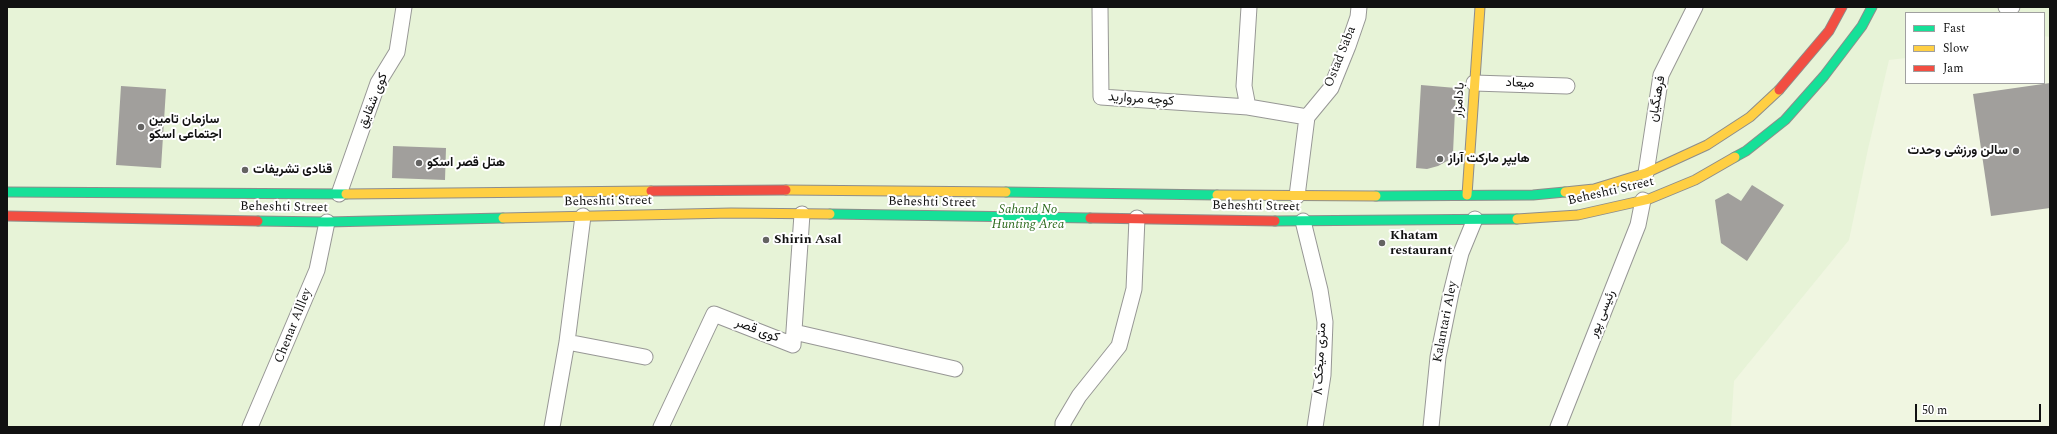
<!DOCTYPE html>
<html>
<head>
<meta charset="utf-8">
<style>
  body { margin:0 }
  #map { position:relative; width:2057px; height:434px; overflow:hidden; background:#fdfcf7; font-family:Spectral,serif }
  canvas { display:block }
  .frame { position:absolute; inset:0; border:8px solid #111; pointer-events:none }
  .legend { position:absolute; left:1905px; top:12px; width:140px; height:72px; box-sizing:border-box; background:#fff; border:1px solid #a0a0a0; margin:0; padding:5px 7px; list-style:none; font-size:12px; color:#111 }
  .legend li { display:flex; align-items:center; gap:8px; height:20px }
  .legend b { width:20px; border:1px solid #a0a0a0 }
  .scale { position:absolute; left:1915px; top:404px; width:126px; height:18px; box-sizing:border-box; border:2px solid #111; border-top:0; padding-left:5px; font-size:12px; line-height:14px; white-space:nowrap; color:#111; -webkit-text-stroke:3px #fff; paint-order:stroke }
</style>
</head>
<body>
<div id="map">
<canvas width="2057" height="434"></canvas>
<div class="frame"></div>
<ul class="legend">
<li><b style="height:5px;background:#16e098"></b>Fast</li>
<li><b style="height:5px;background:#ffcf43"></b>Slow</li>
<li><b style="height:5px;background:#f24e42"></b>Jam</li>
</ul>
<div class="scale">50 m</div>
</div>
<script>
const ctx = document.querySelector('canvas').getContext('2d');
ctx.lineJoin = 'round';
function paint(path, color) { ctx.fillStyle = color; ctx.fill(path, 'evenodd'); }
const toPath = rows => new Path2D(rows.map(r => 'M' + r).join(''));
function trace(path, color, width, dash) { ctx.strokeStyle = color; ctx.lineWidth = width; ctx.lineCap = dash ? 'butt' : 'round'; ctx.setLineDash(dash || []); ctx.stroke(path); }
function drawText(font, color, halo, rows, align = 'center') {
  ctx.font = font + ' Spectral,Vazirmatn,serif'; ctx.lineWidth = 4; ctx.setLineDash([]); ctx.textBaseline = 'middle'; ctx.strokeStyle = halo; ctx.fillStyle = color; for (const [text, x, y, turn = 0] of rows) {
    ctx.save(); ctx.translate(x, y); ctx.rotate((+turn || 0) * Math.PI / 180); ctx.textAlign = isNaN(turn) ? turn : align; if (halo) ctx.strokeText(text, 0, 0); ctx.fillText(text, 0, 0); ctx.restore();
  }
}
const green = toPath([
  [7,7,2050,7,2050,427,7,427],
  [1906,13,2044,13,2044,83,1906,83]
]);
const pitch = toPath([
  [2044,36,2050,37,2050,427,1731,427,1734,381,1849,240,1868,149,1889,60,1906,58,1906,83,2044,83]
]);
const building = toPath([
  [2050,83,2050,208,1991,216,1973,94],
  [1421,85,1456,88,1453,153,1449,160,1438,166,1427,169,1416,168],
  [121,86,166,89,161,168,116,165],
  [393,146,446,148,445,180,392,178],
  [1752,185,1784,205,1747,261,1721,243,1715,200,1728,193,1741,201]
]);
const street = toPath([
  [1100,7,1101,97,1248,107],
  [1249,7,1244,86,1248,107,1307,117],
  [2006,7,2012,7],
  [1474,83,1567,86],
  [1646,173,1661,75,1695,7],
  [339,194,378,83,397,52,404,7],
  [1297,196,1307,117,1331,88,1348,46,1358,17,1359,7],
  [1303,221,1320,290,1325,322,1323,375,1315,427],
  [794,332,955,369],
  [567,342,645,357],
  [250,427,317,270,327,222],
  [552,427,567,342,583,216],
  [661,427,714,314,793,345,802,214],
  [1063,427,1063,423,1079,396,1119,346,1134,289,1137,218],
  [1431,427,1438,357,1451,293,1461,253,1475,219],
  [1558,427,1638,225,1643,200]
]);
const fast = toPath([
  [1735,157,1746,151,1785,120,1824,76,1862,26,1872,7],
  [7,192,346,194],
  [1006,192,1217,195],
  [1376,196,1533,195,1565,192],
  [830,214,1090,218],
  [258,221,327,222,503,218],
  [1275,221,1517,219]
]);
const slow = toPath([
  [786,190,1006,192],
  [1565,192,1594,189,1646,173,1707,145,1750,117,1779,90],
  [346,194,651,191],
  [1217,195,1376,196],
  [1467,195,1480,7],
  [503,218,731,213,830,214],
  [1517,219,1578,215,1649,199,1695,180,1735,157]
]);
const jam = toPath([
  [1779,90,1829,31,1842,7],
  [651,191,786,190],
  [7,216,258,221],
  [1090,218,1275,221]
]);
const markers = [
  [141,127,4,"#646362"],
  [2016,151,4,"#646362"],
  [1440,159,4,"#646362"],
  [419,163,4,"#646362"],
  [245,170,4,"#646362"],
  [766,240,4,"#646362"],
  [1382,243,4,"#646362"]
];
const streetNames = [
  ["Ostad Saba",1341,57,-68],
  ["میعاد",1520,84,2],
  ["فرهنگیان",1658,99,-80],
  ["کوچه مروارید",1141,100,4],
  ["بادامزار",1460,100,-86],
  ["کوی شقایق",374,101,-68],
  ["Beheshti Street",1611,192,-13],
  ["Beheshti Street",608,202,-1],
  ["Beheshti Street",932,203,1],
  ["Beheshti Street",1256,207,1],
  ["Beheshti Street",284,208,1],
  ["رئیسی پور",1603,314,-68],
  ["Kalantari Aley",1446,322,-79],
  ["Chenar Allley",294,326,-68],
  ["کوی قصر",757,331,21],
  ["۸ متری میخک",1321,359,-87]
];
const poiNames = [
  ["سازمان تامین",149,120],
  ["اجتماعی اسکو",149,135],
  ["سالن ورزشی وحدت",2008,151,"right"],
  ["هایپر مارکت آراز",1448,159],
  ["هتل قصر اسکو",427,163],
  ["قنادی تشریفات",253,170],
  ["Khatam",1390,236],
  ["restaurant",1390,251],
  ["Shirin Asal",774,240]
];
const parkNames = [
  ["Sahand No",1028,210],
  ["Hunting Area",1028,225]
];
paint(green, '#e7f3d7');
paint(pitch, '#f0f6e1');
paint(building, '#a19f9c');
trace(street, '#979795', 17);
trace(fast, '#8e8d8b', 11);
trace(slow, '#8e8d8b', 11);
trace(jam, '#8e8d8b', 11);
trace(street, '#fffffe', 15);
trace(fast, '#16e098', 9);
trace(slow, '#ffcf43', 9);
trace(jam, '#f24e42', 9);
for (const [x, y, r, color] of markers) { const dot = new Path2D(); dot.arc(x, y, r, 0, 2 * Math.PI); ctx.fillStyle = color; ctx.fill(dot); trace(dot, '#fff', 1.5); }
drawText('13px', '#111', '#fff', streetNames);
drawText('bold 13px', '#111', '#fff', poiNames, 'left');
drawText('italic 13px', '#2f6b1f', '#fff', parkNames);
</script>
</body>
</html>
